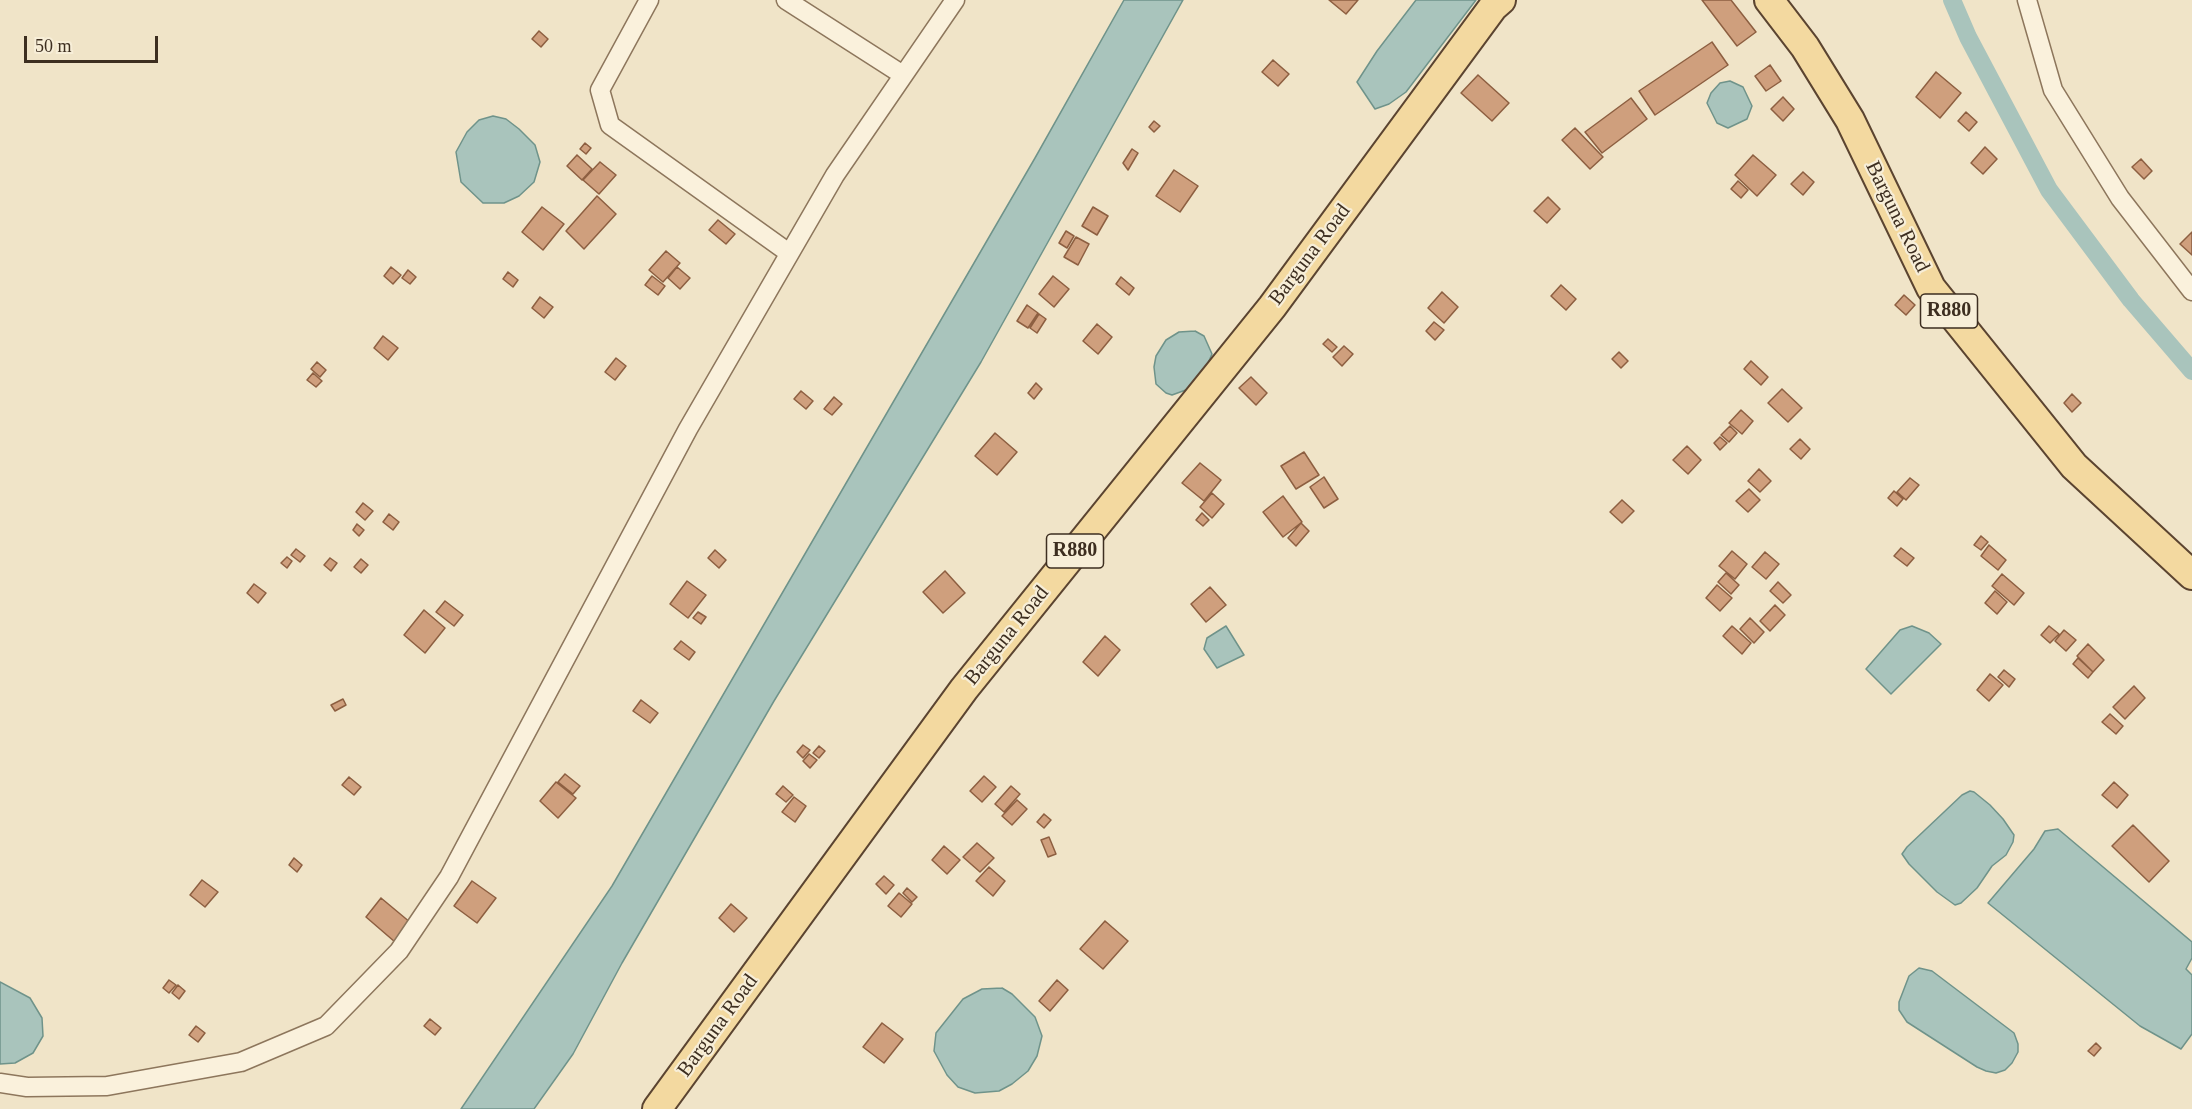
<!DOCTYPE html>
<html>
<head>
<meta charset="utf-8">
<style>
  body { margin:0 }
  #map { position:relative; width:2192px; height:1109px; overflow:hidden; background:#f0e4c8; font-family:"Times New Roman",serif }
  canvas { display:block }
  .scale { position:absolute; left:24px; top:36px; width:134px; height:27px; box-sizing:border-box; border:3px solid #3d2e20; border-top:0; padding-left:8px; font-size:18px; line-height:21px; white-space:nowrap; color:#3d2e20; -webkit-text-stroke:4px #f7eed8; paint-order:stroke }
</style>
</head>
<body>
<div id="map">
<canvas width="2192" height="1109"></canvas>
<div class="scale">50 m</div>
</div>
<script>
const ctx = document.querySelector('canvas').getContext('2d');
ctx.lineJoin = 'round';
function paint(path, color) { ctx.fillStyle = color; ctx.fill(path, 'evenodd'); }
const toPath = rows => new Path2D(rows.map(r => 'M' + r).join(''));
function trace(path, color, width, dash) { ctx.strokeStyle = color; ctx.lineWidth = width; ctx.lineCap = dash ? 'butt' : 'round'; ctx.setLineDash(dash || []); ctx.stroke(path); }
function drawText(font, color, halo, rows, align = 'center') {
  ctx.font = font + ' "Times New Roman",serif'; ctx.lineWidth = 4.5; ctx.setLineDash([]); ctx.textBaseline = 'middle'; ctx.strokeStyle = halo; ctx.fillStyle = color; for (const [text, x, y, turn = 0] of rows) {
    ctx.save(); ctx.translate(x, y); ctx.rotate((+turn || 0) * Math.PI / 180); ctx.textAlign = isNaN(turn) ? turn : align; if (halo) ctx.strokeText(text, 0, 0); ctx.fillText(text, 0, 0); ctx.restore();
  }
}
const water = toPath([
  [1124,0,1183,0,981,362,774,701,622,963,573,1054,534,1109,461,1109,612,886,1035,158,1124,0],
  [1416,0,1476,0,1406,92,1389,104,1375,109,1357,82,1377,51,1416,0],
  [1730,81,1743,87,1752,106,1747,119,1728,128,1717,123,1707,103,1711,93,1720,83,1730,81],
  [493,116,506,119,519,129,535,145,540,162,534,182,519,196,504,203,483,203,461,182,456,152,467,132,479,120,493,116],
  [1195,331,1204,336,1212,354,1205,370,1194,387,1172,395,1166,393,1156,384,1154,367,1156,356,1166,340,1179,332,1195,331],
  [1226,626,1244,655,1217,668,1204,649,1207,638,1226,626],
  [1912,626,1929,633,1941,644,1891,694,1866,669,1900,630,1912,626],
  [1970,791,1974,792,1990,805,2003,819,2014,835,2013,842,2006,855,1992,866,1977,888,1961,903,1955,905,1937,892,1909,864,1902,854,1907,847,1962,795,1970,791],
  [2058,829,2192,942,2192,958,2186,969,2192,975,2192,1034,2181,1049,2140,1026,1988,903,2034,849,2045,831,2058,829],
  [1919,968,1932,971,2014,1033,2018,1044,2018,1052,2012,1063,2005,1070,1996,1073,1986,1071,1977,1067,1907,1022,1899,1010,1899,1002,1909,976,1919,968],
  [0,982,30,998,42,1018,43,1036,33,1053,15,1063,0,1064,0,982],
  [1002,988,1012,994,1035,1017,1042,1036,1037,1056,1028,1071,1012,1084,999,1091,975,1093,958,1087,947,1075,934,1051,936,1033,963,999,982,989,1002,988]
]);
const canal = toPath([
  [1952,0,1968,37,2049,190,2131,300,2192,371]
]);
const building = toPath([
  [1329,0,1358,0,1346,14,1329,0],
  [1702,0,1731,0,1756,32,1737,46,1702,0],
  [539,31,548,39,541,47,532,39,539,31],
  [1712,42,1728,65,1655,115,1639,91,1712,42],
  [1273,60,1289,74,1278,86,1262,72,1273,60],
  [1770,65,1781,81,1766,91,1755,76,1770,65],
  [1936,72,1961,93,1940,118,1916,97,1936,72],
  [1478,75,1509,103,1492,121,1461,93,1478,75],
  [1783,97,1794,109,1783,121,1771,109,1783,97],
  [1631,98,1647,119,1602,153,1585,132,1631,98],
  [1966,112,1977,122,1969,131,1958,121,1966,112],
  [1154,121,1160,126,1154,132,1149,127,1154,121],
  [1575,128,1603,157,1590,169,1562,140,1575,128],
  [585,143,591,148,586,154,580,149,585,143],
  [1985,147,1997,159,1983,174,1971,163,1985,147],
  [1132,149,1138,153,1128,170,1123,163,1132,149],
  [577,155,592,169,582,180,567,166,577,155],
  [1753,155,1776,175,1757,196,1735,175,1753,155],
  [2141,159,2152,171,2144,179,2132,167,2141,159],
  [600,162,616,175,599,194,583,180,600,162],
  [1174,170,1198,186,1180,212,1156,196,1174,170],
  [1803,172,1814,182,1803,195,1791,184,1803,172],
  [1738,181,1748,190,1741,198,1731,189,1738,181],
  [597,196,616,214,584,249,566,231,597,196],
  [1548,197,1560,209,1547,223,1534,211,1548,197],
  [542,207,564,224,543,250,522,232,542,207],
  [1093,207,1108,216,1097,235,1082,226,1093,207],
  [718,220,735,234,726,244,709,230,718,220],
  [1066,231,1074,236,1067,248,1059,243,1066,231],
  [2192,232,2192,255,2180,244,2192,232],
  [1076,237,1089,244,1078,265,1064,257,1076,237],
  [666,251,680,263,663,282,649,270,666,251],
  [391,267,401,275,393,284,384,276,391,267],
  [677,267,690,278,680,289,668,278,677,267],
  [408,270,416,277,410,284,402,278,408,270],
  [508,272,518,280,513,287,503,279,508,272],
  [652,276,665,286,658,295,645,285,652,276],
  [1053,276,1069,289,1054,307,1039,294,1053,276],
  [1121,277,1134,288,1129,295,1116,284,1121,277],
  [1561,285,1576,299,1566,310,1551,296,1561,285],
  [1442,292,1458,307,1444,323,1428,308,1442,292],
  [1904,295,1915,305,1906,315,1895,305,1904,295],
  [540,297,553,307,544,318,532,308,540,297],
  [1027,305,1038,313,1028,328,1017,321,1027,305],
  [1039,314,1046,319,1037,333,1030,328,1039,314],
  [1434,322,1444,330,1435,340,1426,331,1434,322],
  [1097,324,1112,337,1098,354,1083,341,1097,324],
  [383,336,398,348,388,360,374,348,383,336],
  [1328,339,1337,347,1332,352,1323,344,1328,339],
  [1344,346,1353,354,1342,366,1333,357,1344,346],
  [1619,352,1628,361,1621,368,1612,359,1619,352],
  [616,358,626,366,615,380,605,372,616,358],
  [1751,361,1768,377,1761,385,1744,369,1751,361],
  [317,362,326,370,320,377,311,369,317,362],
  [313,373,322,381,316,387,307,380,313,373],
  [1251,377,1267,393,1256,405,1239,388,1251,377],
  [1036,383,1042,389,1034,399,1028,393,1036,383],
  [1782,389,1802,408,1788,422,1768,403,1782,389],
  [801,391,813,401,806,409,794,399,801,391],
  [2072,394,2081,403,2072,412,2064,403,2072,394],
  [834,397,842,404,832,415,824,409,834,397],
  [1741,410,1753,421,1742,434,1729,423,1741,410],
  [1730,426,1737,433,1729,442,1721,435,1730,426],
  [995,433,1017,452,997,475,975,456,995,433],
  [1720,437,1727,443,1720,450,1714,443,1720,437],
  [1800,439,1810,449,1801,459,1790,449,1800,439],
  [1687,446,1701,460,1688,474,1673,460,1687,446],
  [1304,452,1319,475,1296,489,1281,466,1304,452],
  [1200,463,1221,480,1204,501,1182,483,1200,463],
  [1759,469,1771,481,1760,492,1748,481,1759,469],
  [1324,477,1338,499,1324,508,1310,487,1324,477],
  [1910,478,1919,485,1906,500,1897,492,1910,478],
  [1749,489,1760,500,1748,512,1736,501,1749,489],
  [1894,491,1903,499,1897,506,1888,498,1894,491],
  [1212,493,1224,504,1212,518,1200,507,1212,493],
  [1283,496,1302,522,1283,537,1263,512,1283,496],
  [1622,500,1634,511,1622,523,1610,512,1622,500],
  [363,503,373,511,365,520,356,512,363,503],
  [1202,513,1209,520,1203,526,1196,520,1202,513],
  [389,514,399,522,393,530,383,522,389,514],
  [1301,523,1309,531,1296,546,1288,538,1301,523],
  [357,524,364,530,359,536,353,530,357,524],
  [1981,536,1988,542,1981,550,1974,545,1981,536],
  [1989,545,2006,560,1998,570,1981,556,1989,545],
  [1901,548,1914,558,1907,566,1894,556,1901,548],
  [296,549,305,556,300,562,291,555,296,549],
  [715,550,726,560,719,568,708,558,715,550],
  [1732,551,1747,564,1735,579,1719,566,1732,551],
  [1765,552,1779,564,1766,579,1752,567,1765,552],
  [287,557,292,561,287,568,281,563,287,557],
  [330,558,337,563,331,571,324,565,330,558],
  [361,559,368,565,361,573,354,567,361,559],
  [945,571,965,593,943,613,923,592,945,571],
  [1726,573,1739,585,1731,594,1718,582,1726,573],
  [2002,574,2024,593,2014,605,1992,586,2002,574],
  [687,581,706,595,688,618,670,604,687,581],
  [1778,582,1791,595,1783,603,1770,591,1778,582],
  [254,584,266,593,258,603,247,593,254,584],
  [1717,585,1732,598,1720,611,1706,598,1717,585],
  [1210,587,1226,605,1206,622,1191,604,1210,587],
  [1995,591,2007,602,1997,614,1985,603,1995,591],
  [445,601,463,615,454,626,436,612,445,601],
  [1775,605,1785,615,1770,631,1760,621,1775,605],
  [424,610,445,628,425,653,404,635,424,610],
  [698,612,706,617,701,624,693,618,698,612],
  [1750,618,1764,632,1754,643,1740,629,1750,618],
  [1732,626,1751,643,1742,654,1723,636,1732,626],
  [2049,626,2059,634,2050,643,2041,635,2049,626],
  [2064,630,2076,640,2066,651,2055,641,2064,630],
  [1105,636,1120,650,1098,676,1083,662,1105,636],
  [681,641,695,652,689,660,674,649,681,641],
  [2088,644,2104,660,2093,672,2077,656,2088,644],
  [2078,658,2093,672,2088,678,2073,664,2078,658],
  [2004,670,2015,679,2009,687,1998,677,2004,670],
  [1990,674,2003,685,1989,701,1977,690,1990,674],
  [2134,686,2145,698,2125,719,2113,707,2134,686],
  [343,699,346,705,335,711,331,705,343,699],
  [641,700,658,713,650,723,633,711,641,700],
  [2110,714,2123,726,2116,734,2102,722,2110,714],
  [803,745,810,750,803,758,797,752,803,745],
  [819,746,825,751,819,758,813,753,819,746],
  [809,754,817,760,810,768,803,761,809,754],
  [565,774,580,786,573,794,558,782,565,774],
  [984,776,996,787,982,802,970,791,984,776],
  [349,777,361,787,354,795,342,785,349,777],
  [556,782,576,798,558,818,540,801,556,782],
  [2114,782,2128,795,2117,808,2102,795,2114,782],
  [783,786,793,795,786,802,776,794,783,786],
  [1011,786,1020,794,1004,812,995,804,1011,786],
  [794,797,806,806,795,822,782,812,794,797],
  [1017,800,1027,809,1012,825,1002,816,1017,800],
  [1044,814,1051,820,1044,828,1037,822,1044,814],
  [2133,825,2169,861,2149,882,2112,846,2133,825],
  [1049,837,1056,854,1048,857,1041,840,1049,837],
  [977,843,994,858,980,872,963,857,977,843],
  [944,846,960,860,947,874,932,860,944,846],
  [294,858,302,865,297,872,289,865,294,858],
  [989,867,1005,881,993,896,976,881,989,867],
  [884,876,894,885,886,894,876,884,884,876],
  [202,880,218,892,205,907,190,895,202,880],
  [472,881,496,898,477,923,454,906,472,881],
  [907,888,917,897,912,902,903,893,907,888],
  [899,893,912,904,901,917,888,906,899,893],
  [381,898,411,923,395,942,366,917,381,898],
  [731,904,747,918,734,932,719,918,731,904],
  [1105,921,1128,941,1103,969,1080,949,1105,921],
  [169,980,176,985,169,993,163,988,169,980],
  [1057,980,1068,990,1050,1011,1039,1001,1057,980],
  [178,985,185,991,179,999,172,993,178,985],
  [430,1019,441,1028,435,1035,424,1026,430,1019],
  [882,1023,903,1039,884,1063,863,1047,882,1023],
  [196,1026,205,1033,198,1042,189,1035,196,1026],
  [2096,1043,2101,1048,2094,1056,2088,1051,2096,1043]
]);
const minor = toPath([
  [649,0,600,90,610,125,789,253],
  [786,0,903,75],
  [2027,0,2053,90,2120,198,2192,291],
  [0,1083,27,1087,107,1086,241,1062,326,1026,399,951,449,877,688,429,835,175,955,0]
]);
const primary = toPath([
  [1769,0,1805,47,1850,120,1931,288,2074,466,2192,575],
  [657,1109,964,689,1272,307,1493,7,1501,0]
]);
const shields = [
  [1949,311,57],
  [1075,551,57]
];
const shieldNames = [
  ["R880",1949,311],
  ["R880",1075,551]
];
const streetNames = [
  ["Barguna Road",1897,217,64],
  ["Barguna Road",1310,255,-53],
  ["Barguna Road",1007,636,-51],
  ["Barguna Road",718,1026,-54]
];
paint(water, '#a9c4bc');
trace(water, '#6f938a', 1.5);
trace(canal, '#a9c4bc', 18);
paint(building, '#cf9f7d');
trace(building, '#8d5f41', 1.5);
trace(minor, '#8d765c', 21);
trace(primary, '#5b4430', 32);
trace(minor, '#faf1dc', 18);
trace(primary, '#f3d9a0', 28);
for (const [x, y, w] of shields) { const box = new Path2D(); box.roundRect(x - w / 2, y - 17, w, 34, 4.5); ctx.fillStyle = '#f7eed8'; ctx.fill(box); trace(box, '#3d2e20', 1.5); }
drawText('bold 20px', '#3d2e20', null, shieldNames);
drawText('21px', '#3d2e20', '#f7eed8', streetNames);
</script>
</body>
</html>
